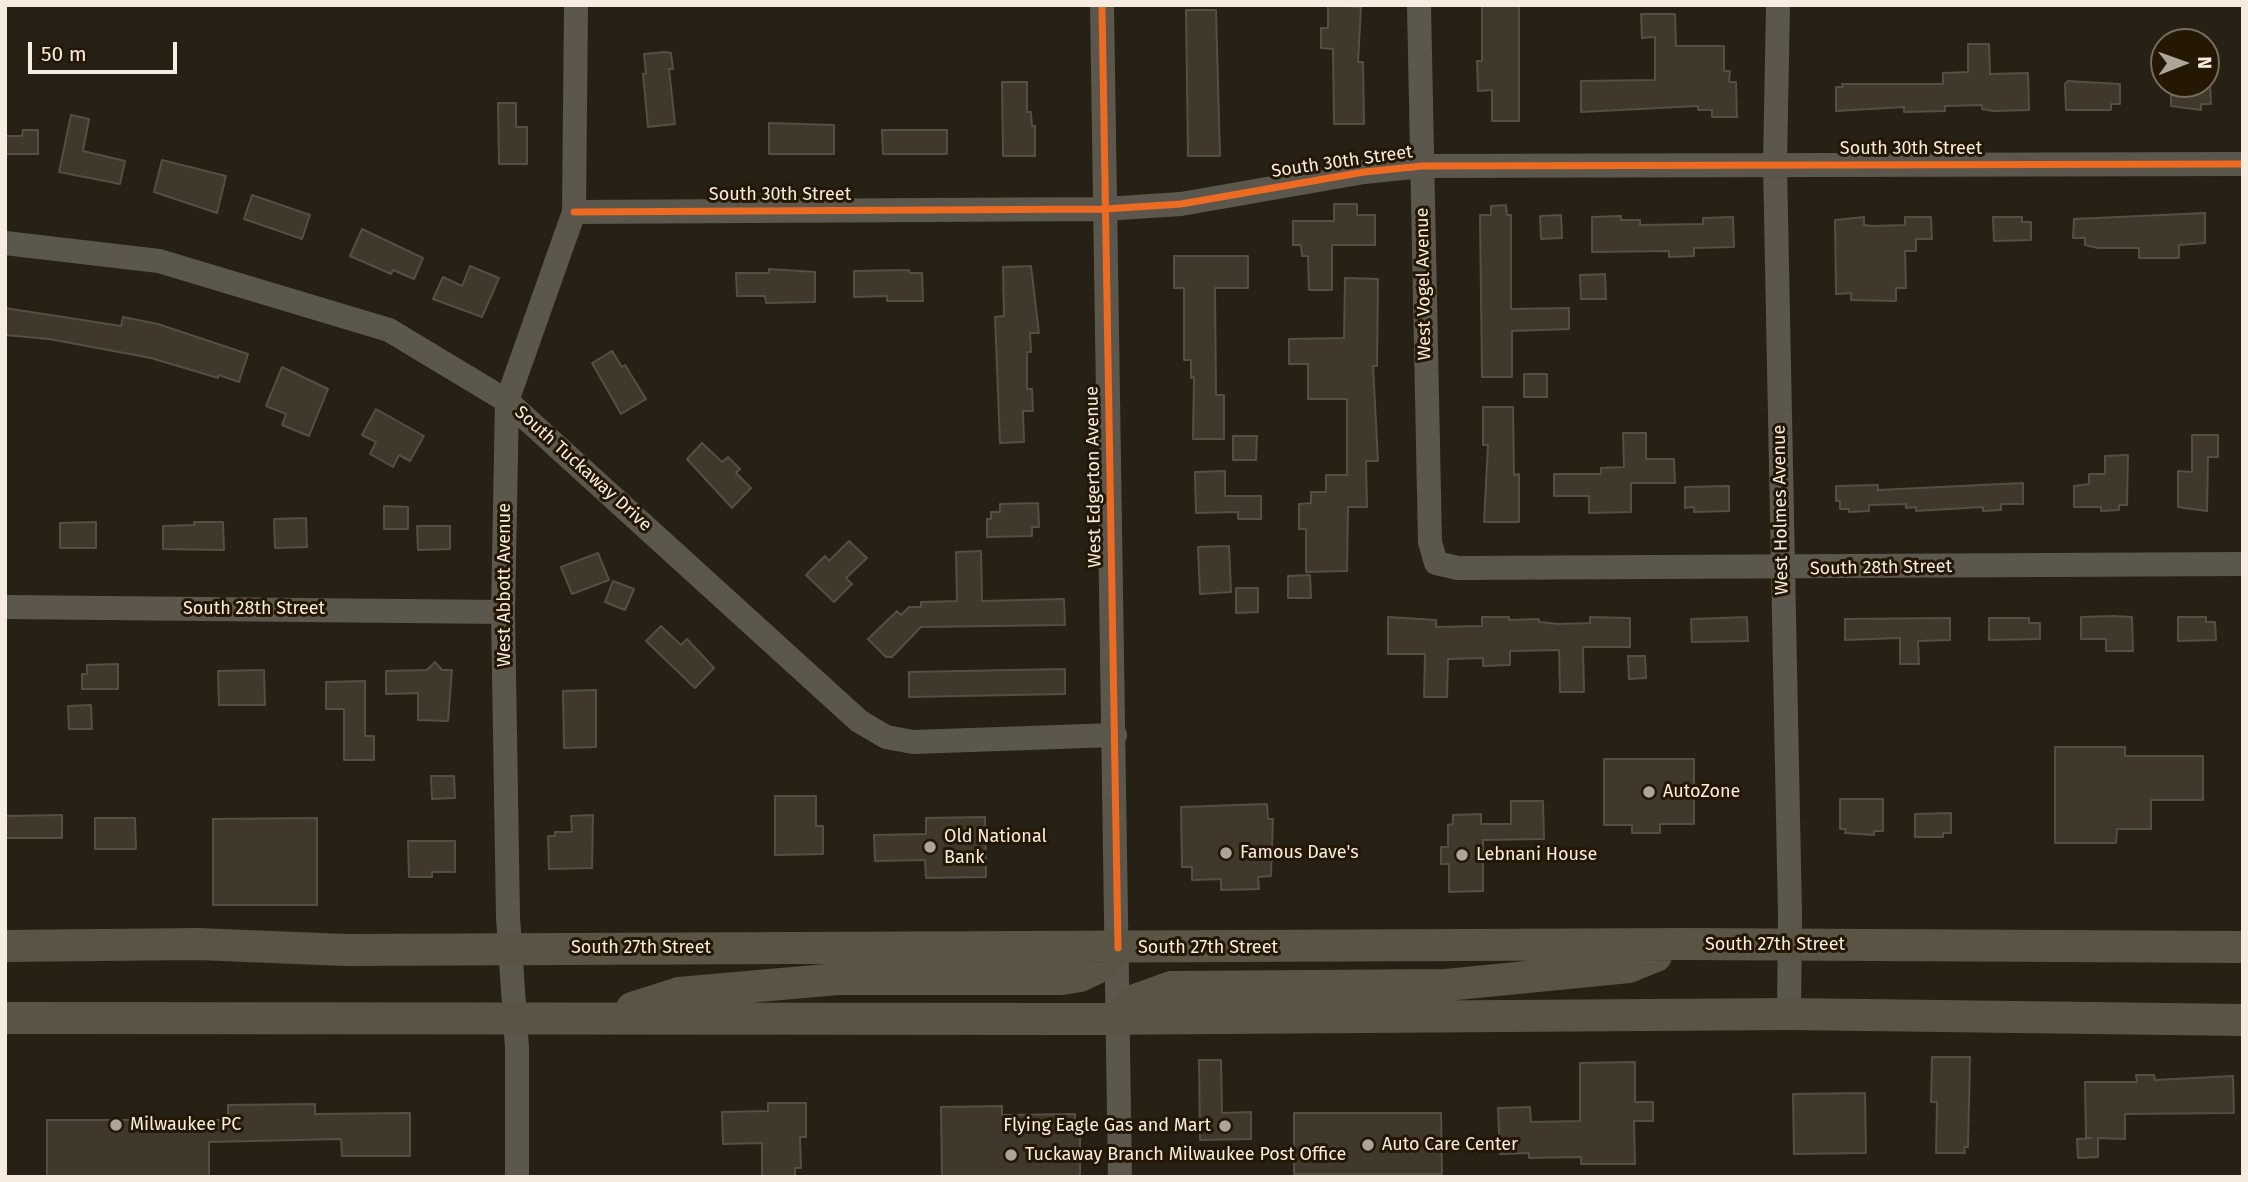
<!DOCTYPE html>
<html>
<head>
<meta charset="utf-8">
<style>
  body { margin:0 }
  #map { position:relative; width:2248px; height:1182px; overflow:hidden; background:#262015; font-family:"Fira Sans",sans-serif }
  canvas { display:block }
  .frame { position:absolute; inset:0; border:7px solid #f6ede0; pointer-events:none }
  .north { position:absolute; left:2150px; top:28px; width:70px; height:70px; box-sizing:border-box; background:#241704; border:2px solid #786d5c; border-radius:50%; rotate:89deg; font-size:19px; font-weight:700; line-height:28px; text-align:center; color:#f6ede0 }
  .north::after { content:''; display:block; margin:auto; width:24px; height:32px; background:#ada599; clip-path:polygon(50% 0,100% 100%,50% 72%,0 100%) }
  .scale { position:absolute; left:28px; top:42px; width:149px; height:32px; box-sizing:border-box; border:4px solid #f6ede0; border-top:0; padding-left:9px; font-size:21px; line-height:24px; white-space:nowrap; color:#f6ede0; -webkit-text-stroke:5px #241704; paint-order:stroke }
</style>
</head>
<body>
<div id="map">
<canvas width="2248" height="1182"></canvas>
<div class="frame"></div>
<div class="north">N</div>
<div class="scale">50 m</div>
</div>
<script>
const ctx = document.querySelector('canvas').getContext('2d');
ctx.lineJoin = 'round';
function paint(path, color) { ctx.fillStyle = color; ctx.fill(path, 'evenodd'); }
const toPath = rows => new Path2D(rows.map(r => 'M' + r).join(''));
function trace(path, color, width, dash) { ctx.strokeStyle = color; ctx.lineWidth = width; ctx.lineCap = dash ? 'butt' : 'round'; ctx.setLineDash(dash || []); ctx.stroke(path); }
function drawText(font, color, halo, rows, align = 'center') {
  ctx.font = font + ' "Fira Sans",sans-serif'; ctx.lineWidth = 6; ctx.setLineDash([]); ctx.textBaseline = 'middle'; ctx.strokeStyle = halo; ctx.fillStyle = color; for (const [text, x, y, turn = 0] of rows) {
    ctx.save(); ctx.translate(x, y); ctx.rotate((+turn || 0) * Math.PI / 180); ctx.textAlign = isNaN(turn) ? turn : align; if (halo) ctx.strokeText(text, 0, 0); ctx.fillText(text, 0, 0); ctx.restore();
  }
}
const building = toPath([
  [1328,5,1361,7,1358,62,1363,62,1364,124,1334,124,1333,49,1321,48,1321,28,1328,28,1328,5],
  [1482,5,1519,5,1519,121,1492,121,1492,90,1478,91,1477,61,1482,61,1482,5],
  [1186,10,1216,10,1220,156,1188,156,1186,10],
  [1641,14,1675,14,1676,46,1724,46,1724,71,1730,71,1729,82,1736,82,1737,117,1712,117,1712,110,1698,110,1698,106,1581,112,1581,81,1655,80,1655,37,1642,38,1641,14],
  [1968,44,1989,44,1990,74,2028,73,2029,110,1993,111,1982,109,1982,105,1945,106,1945,111,1904,112,1904,107,1836,111,1836,87,1843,87,1842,84,1943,84,1943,73,1968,72,1968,44],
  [664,52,671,53,673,69,669,69,675,124,648,127,643,74,646,73,644,54,664,52],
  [2068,81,2120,84,2120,104,2111,104,2111,110,2066,110,2065,84,2068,81],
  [1002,82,1027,82,1027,112,1031,112,1032,126,1035,126,1035,156,1003,156,1002,82],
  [2210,84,2211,104,2201,104,2201,110,2171,106,2171,85,2210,84],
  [498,103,516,103,516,127,527,127,527,164,499,164,498,103],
  [71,115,89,119,83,151,125,161,120,184,59,172,71,115],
  [769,123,834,125,834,154,769,154,769,123],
  [23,130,38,130,38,154,5,154,5,136,22,136,23,130],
  [882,130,947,130,947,154,883,154,882,130],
  [162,160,226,176,217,213,154,192,162,160],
  [252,195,310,215,302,239,244,219,252,195],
  [1334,204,1357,204,1357,215,1375,215,1375,245,1332,245,1332,290,1309,290,1308,256,1302,256,1301,245,1293,245,1293,221,1334,221,1334,204],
  [1506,205,1507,215,1511,215,1511,309,1569,308,1569,329,1512,331,1512,377,1482,377,1480,215,1491,215,1491,206,1506,205],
  [2205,213,2205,243,2179,245,2179,258,2139,258,2139,248,2098,248,2085,245,2085,238,2073,238,2074,219,2205,213],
  [1561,215,1562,238,1541,239,1540,216,1561,215],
  [1621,216,1621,220,1640,220,1640,225,1703,224,1703,218,1733,217,1734,247,1694,248,1694,256,1669,257,1669,251,1592,252,1592,217,1621,216],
  [1864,217,1864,225,1873,226,1905,225,1905,217,1931,217,1932,239,1916,239,1916,251,1905,251,1906,288,1896,288,1896,301,1851,300,1851,293,1836,294,1835,220,1864,217],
  [1993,217,2022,217,2022,222,2031,222,2031,240,1994,241,1993,217],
  [362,229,423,258,414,279,393,270,391,274,350,256,362,229],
  [1174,256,1248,256,1248,288,1215,288,1216,395,1224,395,1224,439,1193,439,1194,377,1191,378,1191,360,1184,360,1184,288,1174,288,1174,256],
  [470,266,499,278,482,317,433,299,443,277,462,286,470,266],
  [1031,266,1039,333,1030,333,1031,352,1027,352,1027,389,1032,389,1033,411,1023,411,1024,442,1000,443,995,317,1004,316,1003,267,1031,266],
  [769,269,815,272,815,302,766,303,765,296,737,296,736,273,769,273,769,269],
  [909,270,910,273,922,273,923,301,887,301,887,296,854,297,854,271,909,270],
  [1605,274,1606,299,1581,299,1580,275,1605,274],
  [1345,278,1378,279,1377,366,1373,366,1378,461,1366,461,1367,507,1348,507,1347,571,1306,572,1306,529,1299,529,1299,504,1311,503,1311,492,1326,492,1326,475,1347,475,1347,399,1308,399,1308,364,1289,364,1289,339,1344,338,1345,278],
  [5,308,121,326,123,317,158,324,248,354,239,382,219,375,218,378,151,358,49,339,5,335,5,308],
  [612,351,622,367,625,365,646,399,621,414,592,363,612,351],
  [282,367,328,389,309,436,282,425,286,414,266,406,282,367],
  [1524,374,1547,374,1547,397,1524,397,1524,374],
  [1483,407,1513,407,1514,475,1519,474,1519,522,1484,522,1488,445,1483,445,1483,407],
  [376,409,424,436,410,461,399,455,393,467,370,454,376,442,362,435,376,409],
  [1623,433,1646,433,1646,459,1674,459,1675,483,1631,483,1631,512,1589,513,1589,496,1554,496,1554,474,1601,474,1601,468,1624,467,1623,433],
  [2192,435,2218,435,2218,457,2208,457,2207,511,2178,507,2178,471,2192,472,2192,435],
  [1233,436,1257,436,1256,460,1233,460,1233,436],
  [702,443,722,462,728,457,740,469,736,473,751,488,732,508,687,459,702,443],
  [2128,455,2127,505,2119,505,2119,510,2101,511,2101,507,2074,507,2074,486,2089,484,2089,474,2105,474,2105,456,2128,455],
  [1225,471,1225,496,1261,496,1261,519,1238,519,1238,512,1196,513,1195,472,1225,471],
  [2023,483,2023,504,2001,504,2001,510,1983,511,1983,507,1916,511,1916,507,1906,508,1906,504,1869,505,1869,511,1849,512,1849,509,1840,509,1840,501,1836,501,1836,486,1878,485,1878,490,2023,483],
  [1729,486,1729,511,1694,512,1694,507,1685,508,1685,487,1729,486],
  [1038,503,1039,527,1032,527,1032,536,987,537,987,519,991,519,991,512,1000,512,1000,504,1038,503],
  [384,506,408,507,408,529,384,529,384,506],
  [306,518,307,547,275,548,274,519,306,518],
  [96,522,96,548,60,548,60,523,96,522],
  [194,522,223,522,224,550,163,549,163,526,194,525,194,522],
  [417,526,450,526,450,549,418,550,417,526],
  [849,541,867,558,846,578,852,584,834,602,806,575,825,556,829,561,849,541],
  [1229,546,1231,592,1200,594,1198,547,1229,546],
  [981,551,982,601,1064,599,1065,625,921,627,892,657,886,657,868,639,897,611,901,615,909,607,921,607,921,602,957,601,956,552,981,551],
  [598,553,609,580,572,594,561,567,598,553],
  [1310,575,1311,598,1288,598,1288,576,1310,575],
  [613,581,634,589,625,610,605,602,613,581],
  [1236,588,1258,588,1258,612,1236,613,1236,588],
  [2112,616,2132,617,2133,651,2106,651,2106,639,2081,639,2081,617,2112,616],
  [1388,617,1436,620,1436,627,1482,626,1482,617,1509,617,1509,620,1539,619,1539,622,1559,624,1590,623,1590,617,1630,618,1630,647,1583,647,1584,692,1560,692,1559,650,1510,651,1510,665,1483,666,1483,658,1448,659,1447,697,1424,697,1425,654,1388,654,1388,617],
  [1747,617,1748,641,1692,642,1691,619,1747,617],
  [2178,617,2206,617,2206,622,2215,622,2216,640,2178,641,2178,617],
  [1950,618,1950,640,1918,641,1919,664,1900,664,1900,638,1845,640,1845,619,1950,618],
  [1989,618,2029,618,2029,623,2040,623,2040,639,1989,640,1989,618],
  [661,626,681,645,687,639,714,668,695,688,646,641,661,626],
  [1628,656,1645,656,1646,678,1629,679,1628,656],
  [435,662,442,670,452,670,448,721,418,720,418,693,386,694,386,671,427,670,435,662],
  [118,664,118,689,82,689,82,674,87,674,87,665,118,664],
  [1065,669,1065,694,909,697,909,672,1065,669],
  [264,670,265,705,219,705,218,671,264,670],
  [365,681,365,736,374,736,374,760,344,760,344,709,326,709,326,682,365,681],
  [596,690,596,747,564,748,563,691,596,690],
  [91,705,92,729,69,729,68,706,91,705],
  [2055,747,2125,747,2125,756,2203,756,2203,800,2151,800,2151,829,2117,829,2116,843,2055,843,2055,747],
  [1604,759,1694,759,1694,824,1660,824,1660,833,1632,833,1632,825,1604,825,1604,759],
  [431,776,454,776,455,798,432,799,431,776],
  [775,796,816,796,816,826,823,826,823,854,775,855,775,796],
  [1840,799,1883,799,1883,831,1874,831,1874,835,1845,833,1846,829,1840,829,1840,799],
  [1511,801,1543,801,1544,839,1483,840,1483,891,1449,892,1449,864,1441,864,1441,847,1448,847,1448,825,1453,824,1453,815,1481,814,1481,824,1511,824,1511,801],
  [1267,804,1268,819,1273,819,1271,876,1258,877,1259,889,1221,890,1221,879,1192,880,1192,867,1182,867,1181,807,1267,804],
  [1951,813,1951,833,1943,833,1943,837,1915,837,1915,814,1951,813],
  [62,815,62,838,5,838,5,816,62,815],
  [593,815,592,868,549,869,548,836,555,836,555,832,572,832,571,816,593,815],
  [985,817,986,877,926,878,925,860,875,861,874,835,926,834,926,818,985,817],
  [95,818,135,818,136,849,95,849,95,818],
  [317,818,317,905,213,905,213,819,317,818],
  [408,841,455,841,455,872,432,872,432,877,409,877,408,841],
  [1932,1057,1970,1057,1968,1147,1964,1147,1965,1153,1936,1153,1937,1102,1931,1102,1932,1057],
  [1199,1060,1221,1060,1222,1113,1251,1112,1251,1139,1200,1140,1199,1060],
  [1635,1062,1635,1102,1653,1102,1653,1121,1634,1121,1635,1164,1581,1164,1581,1157,1529,1158,1529,1153,1500,1154,1498,1108,1530,1107,1531,1122,1580,1121,1580,1063,1635,1062],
  [2136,1075,2154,1075,2155,1080,2233,1076,2234,1113,2125,1114,2125,1139,2098,1138,2098,1157,2078,1158,2077,1139,2092,1138,2086,1138,2085,1082,2137,1082,2136,1075],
  [1865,1093,1866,1153,1794,1154,1793,1094,1865,1093],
  [768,1103,806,1103,806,1137,800,1137,801,1168,795,1168,795,1177,762,1177,762,1143,723,1144,722,1112,768,1111,768,1103],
  [315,1104,315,1114,410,1113,410,1156,342,1156,341,1139,209,1142,209,1177,47,1177,47,1120,228,1120,228,1105,315,1104],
  [1002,1106,1002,1115,1075,1114,1075,1133,1080,1133,1080,1177,942,1177,941,1107,1002,1106],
  [1294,1113,1441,1113,1442,1174,1294,1174,1294,1113]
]);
const minor = toPath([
  [1102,5,1120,1177],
  [1419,5,1430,542,1436,563,1458,568,2243,564],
  [1778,5,1775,165,1790,916,1789,1014],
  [574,212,1105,209,1181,204,1364,172,1422,166,2243,164],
  [5,243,159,261,389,330,507,401,859,721,886,737,913,742,1115,735],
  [5,607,503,612],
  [517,1177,517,1048,508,917,503,612,507,401,574,212,576,5]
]);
const major = toPath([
  [5,946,198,944,345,950,1687,944,2243,947],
  [632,1008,679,993,838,979,1062,979,1080,976,1101,966,1118,948],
  [5,1018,1081,1019,1789,1014,2243,1020],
  [1118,1019,1135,1000,1171,987,1446,985,1629,967,1656,956]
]);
const cycleway = toPath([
  [1102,5,1118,948],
  [574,212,1105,209,1181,204,1364,172,1422,166,2243,164]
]);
const markers = [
  [1649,792,7,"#ada599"],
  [930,847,7,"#ada599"],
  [1226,853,7,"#ada599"],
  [1462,855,7,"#ada599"],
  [116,1125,7,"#ada599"],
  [1225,1126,7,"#ada599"],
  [1368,1145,7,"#ada599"],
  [1011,1155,7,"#ada599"]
];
const streetNames = [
  ["South 30th Street",1911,149],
  ["South 30th Street",1342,162,-8],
  ["South 30th Street",780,195],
  ["West Vogel Avenue",1424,284,-91],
  ["South Tuckaway Drive",583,469,42],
  ["West Edgerton Avenue",1094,477,-91],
  ["West Holmes Avenue",1781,510,-91],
  ["South 28th Street",1881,568,-1],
  ["West Abbott Avenue",505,585,-90],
  ["South 28th Street",254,609],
  ["South 27th Street",1775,945],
  ["South 27th Street",641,948],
  ["South 27th Street",1208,948]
];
const poiNames = [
  ["AutoZone",1663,792],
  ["Old National",944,837],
  ["Bank",944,858],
  ["Famous Dave's",1240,853],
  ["Lebnani House",1476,855],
  ["Milwaukee PC",130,1125],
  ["Flying Eagle Gas and Mart",1211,1126,"right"],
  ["Auto Care Center",1382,1145],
  ["Tuckaway Branch Milwaukee Post Office",1025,1155]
];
paint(building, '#40382b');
trace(building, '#544e44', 2);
trace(minor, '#5c574c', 24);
trace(major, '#595444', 32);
trace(cycleway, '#ed6a23', 7);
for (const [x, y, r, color] of markers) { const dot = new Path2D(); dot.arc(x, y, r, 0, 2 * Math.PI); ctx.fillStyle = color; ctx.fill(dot); trace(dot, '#241704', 2.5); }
drawText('18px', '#f6ede0', '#241704', streetNames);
drawText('18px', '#f6ede0', '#241704', poiNames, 'left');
</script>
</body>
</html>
